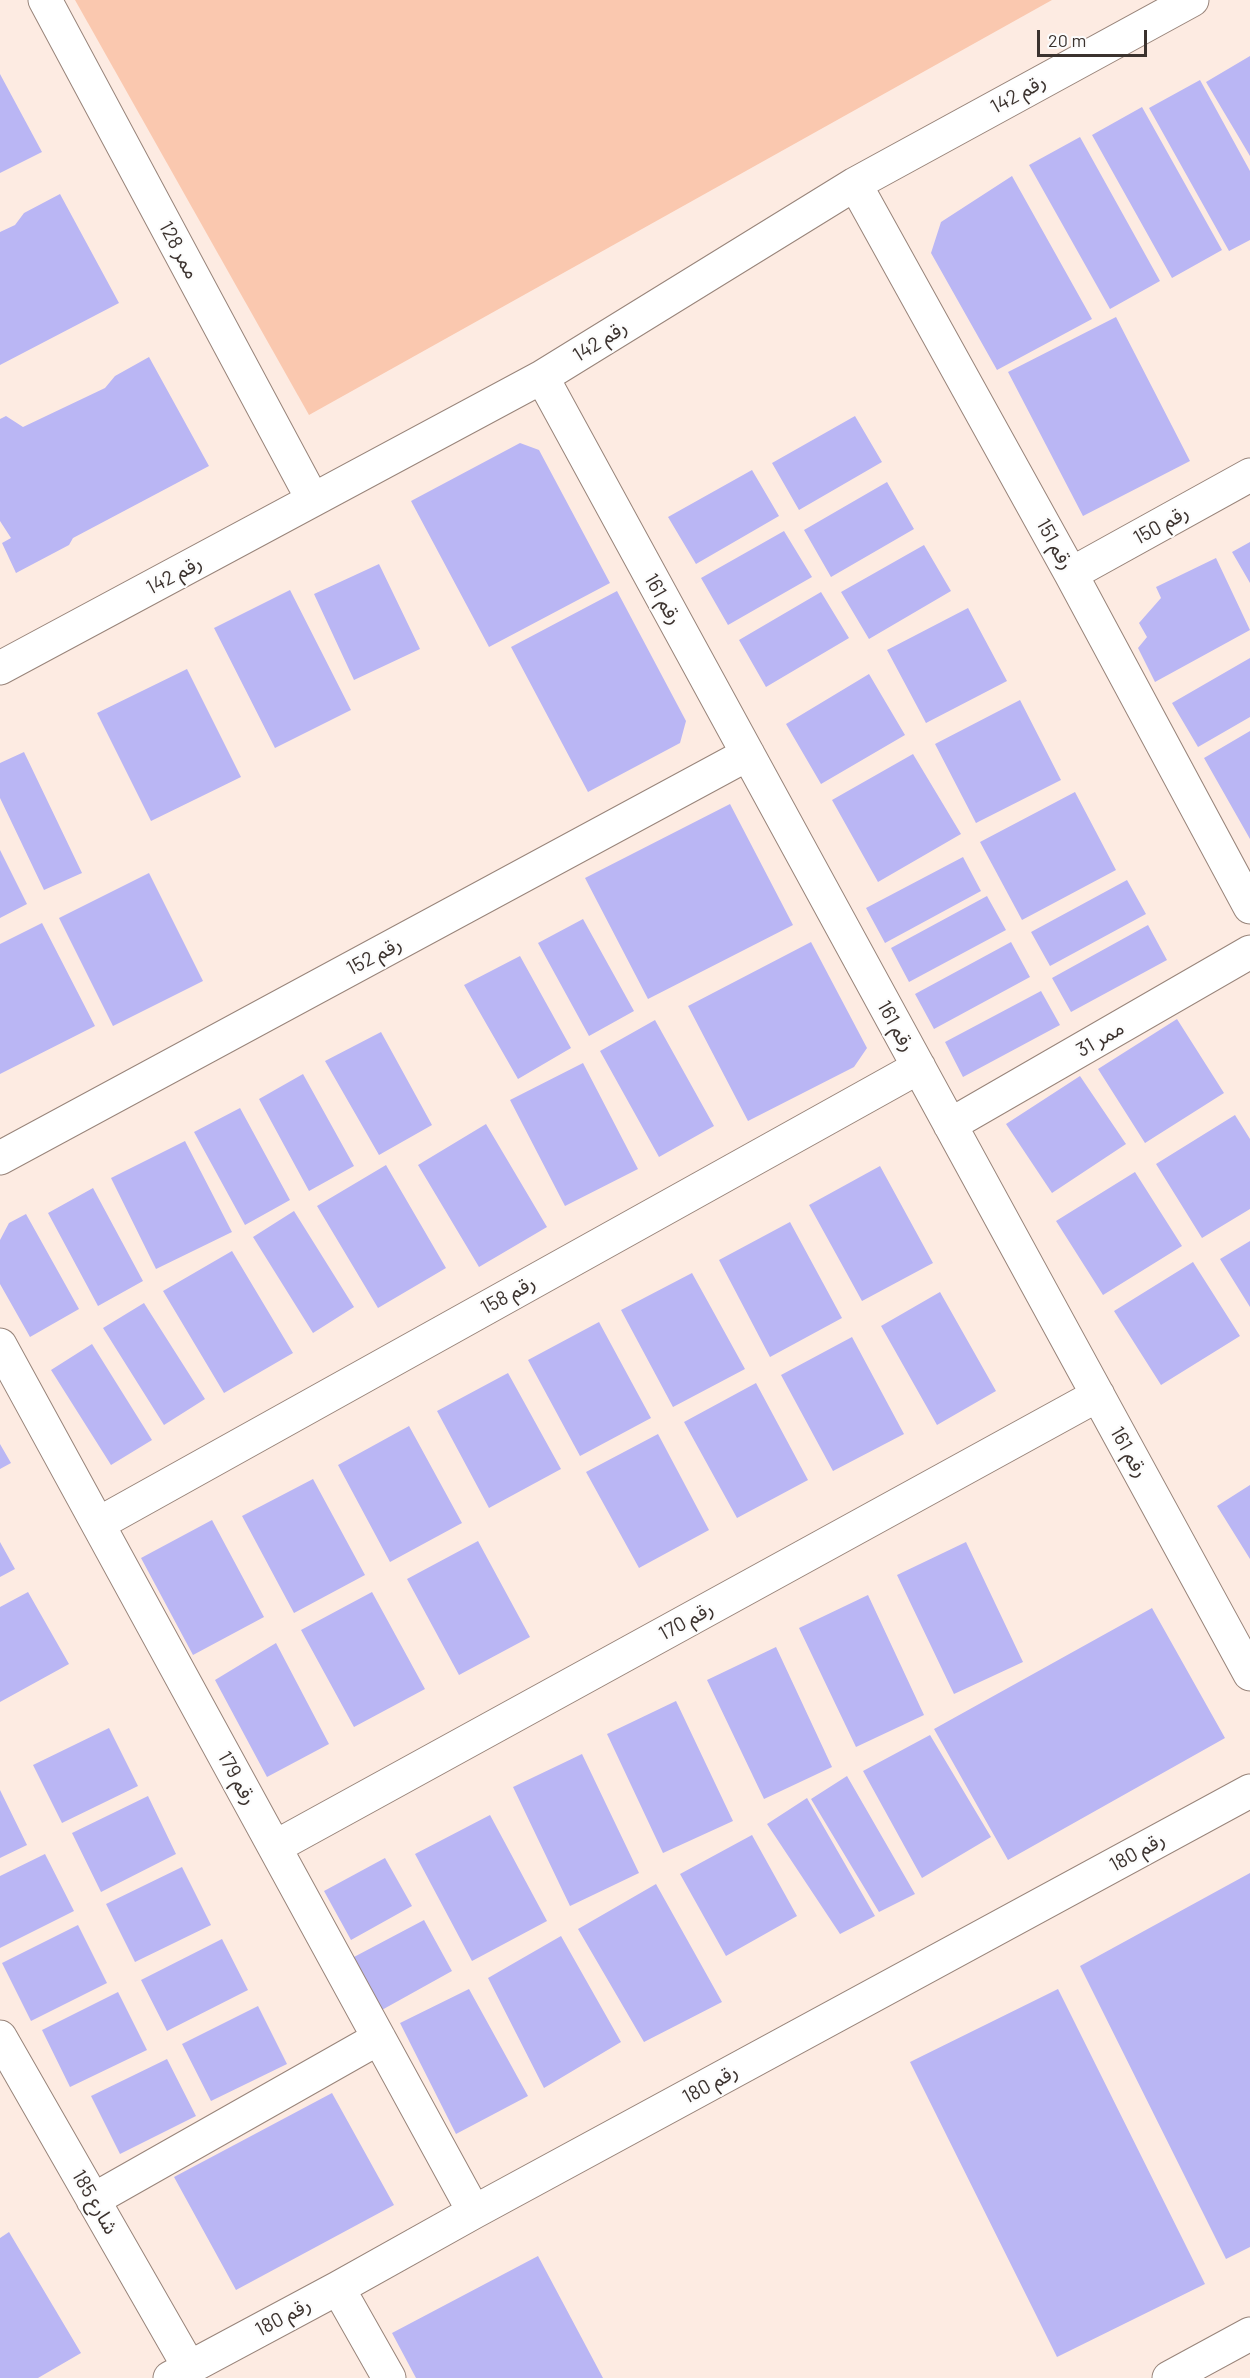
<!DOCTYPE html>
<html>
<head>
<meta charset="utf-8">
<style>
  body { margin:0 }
  #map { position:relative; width:1250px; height:2378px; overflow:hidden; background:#fdebe2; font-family:Barlow,sans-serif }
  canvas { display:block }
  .scale { position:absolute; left:1037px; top:30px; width:110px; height:27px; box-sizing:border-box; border:3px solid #3b322e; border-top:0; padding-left:8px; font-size:18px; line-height:21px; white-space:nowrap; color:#3b322e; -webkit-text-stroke:4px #fcfcfc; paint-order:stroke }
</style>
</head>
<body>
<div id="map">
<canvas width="1250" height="2378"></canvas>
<div class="scale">20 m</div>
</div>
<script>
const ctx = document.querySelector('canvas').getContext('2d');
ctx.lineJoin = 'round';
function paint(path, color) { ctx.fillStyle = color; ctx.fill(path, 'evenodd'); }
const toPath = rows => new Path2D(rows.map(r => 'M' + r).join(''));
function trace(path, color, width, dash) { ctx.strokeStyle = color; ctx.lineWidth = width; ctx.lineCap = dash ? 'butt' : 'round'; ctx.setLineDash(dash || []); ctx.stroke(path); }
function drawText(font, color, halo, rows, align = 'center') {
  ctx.font = font + ' Barlow,"Noto Sans Arabic",sans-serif'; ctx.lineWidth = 4.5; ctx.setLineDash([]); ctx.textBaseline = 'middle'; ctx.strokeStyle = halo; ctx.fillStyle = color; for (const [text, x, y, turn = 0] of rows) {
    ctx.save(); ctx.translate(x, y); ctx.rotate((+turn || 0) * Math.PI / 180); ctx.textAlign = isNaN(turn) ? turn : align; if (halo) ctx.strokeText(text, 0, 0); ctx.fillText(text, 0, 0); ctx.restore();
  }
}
const green = toPath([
  [75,0,1052,0,309,415]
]);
const building = toPath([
  [1250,56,1250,156,1206,82],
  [0,74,42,152,0,173],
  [1200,80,1250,171,1250,240,1229,251,1149,108],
  [1142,107,1222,250,1172,278,1092,135],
  [1080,137,1160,281,1110,309,1029,165],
  [1012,176,1092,319,997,370,931,253,941,222],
  [60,194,119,303,0,365,0,232,15,225,24,213],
  [1116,317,1190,461,1083,516,1008,372],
  [149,357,209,466,73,538,69,545,16,573,2,543,11,538,0,521,0,419,6,416,23,427,105,388,115,376],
  [855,416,882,462,799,510,772,463],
  [520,443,539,450,610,583,489,647,411,501],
  [752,470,779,516,696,564,668,517],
  [887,482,914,529,831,577,804,530],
  [784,531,812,577,728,625,701,578],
  [1250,542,1250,583,1232,552],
  [924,545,951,591,869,639,841,592],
  [1216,558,1250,630,1155,682,1138,648,1147,637,1139,623,1161,598,1156,587],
  [379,564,420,649,354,680,314,594],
  [290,590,351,710,275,748,214,628],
  [617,591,686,721,680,743,588,792,511,647],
  [821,592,849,638,766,687,739,640],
  [968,608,1007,681,926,723,887,650],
  [1250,658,1250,717,1198,747,1172,703],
  [187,669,241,777,151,821,97,713],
  [869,674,905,735,821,784,786,724],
  [1020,700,1061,780,976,823,935,744],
  [1250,731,1250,839,1204,758],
  [24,752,82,873,44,890,0,798,0,763],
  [913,754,961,834,878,882,832,800],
  [1075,792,1116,870,1022,920,980,842],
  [730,804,793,925,648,999,585,878],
  [0,850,27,904,0,918],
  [963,857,981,891,885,943,866,908],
  [149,873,203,981,113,1026,59,918],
  [1127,880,1146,914,1050,966,1031,932],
  [987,896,1006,930,909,982,891,948],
  [583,919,634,1011,589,1036,538,943],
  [42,923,95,1026,0,1074,0,944],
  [1148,925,1167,960,1071,1012,1052,978],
  [811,942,867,1048,854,1067,748,1121,688,1006],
  [1011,942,1030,977,934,1029,915,994],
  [520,956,571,1048,518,1079,464,985],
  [1041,991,1060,1025,963,1077,945,1042],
  [1177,1019,1224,1093,1145,1143,1098,1069],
  [655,1020,714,1126,659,1157,600,1051],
  [381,1032,432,1125,379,1155,325,1061],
  [583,1063,638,1169,565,1206,510,1100],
  [303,1074,354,1166,309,1191,259,1099],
  [1080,1076,1126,1144,1052,1193,1006,1124],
  [240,1108,290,1200,245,1225,194,1132],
  [1235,1115,1250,1139,1250,1209,1202,1238,1156,1164],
  [486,1124,547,1227,479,1267,418,1165],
  [185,1141,232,1232,156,1269,111,1178],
  [386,1165,446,1268,378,1308,317,1206],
  [880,1166,933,1263,862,1301,809,1205],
  [1135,1172,1182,1246,1103,1295,1056,1221],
  [93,1188,143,1281,98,1306,48,1213],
  [294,1211,354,1307,313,1333,253,1237],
  [26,1214,79,1309,30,1337,0,1284,0,1240,9,1223],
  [790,1222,842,1318,770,1357,719,1260],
  [1250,1241,1250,1307,1220,1259],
  [232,1251,293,1353,224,1393,163,1291],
  [1193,1262,1240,1336,1161,1385,1114,1311],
  [692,1273,745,1369,673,1407,621,1310],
  [940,1292,996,1391,937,1425,881,1326],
  [144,1303,205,1399,164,1425,103,1328],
  [599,1322,651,1418,580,1456,528,1360],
  [852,1337,904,1434,833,1471,781,1375],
  [92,1344,152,1440,111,1465,51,1370],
  [508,1373,561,1469,489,1508,437,1411],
  [756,1383,808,1480,737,1518,684,1422],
  [409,1426,462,1523,390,1562,338,1465],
  [658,1434,709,1530,639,1568,586,1472],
  [0,1444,11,1463,0,1469],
  [313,1479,365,1575,294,1613,242,1516],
  [1250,1485,1250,1559,1217,1506],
  [212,1520,264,1617,193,1655,141,1558],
  [478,1541,530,1637,459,1675,407,1579],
  [0,1542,15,1569,0,1577],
  [966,1542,1023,1662,954,1694,897,1575],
  [28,1592,69,1664,0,1702,0,1607],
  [372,1592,425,1689,354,1727,301,1630],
  [868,1595,924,1715,856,1747,799,1628],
  [1152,1608,1225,1738,1008,1860,934,1729],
  [276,1643,329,1744,267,1777,215,1680],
  [776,1647,832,1767,764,1799,707,1680],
  [676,1701,733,1821,663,1853,607,1734],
  [109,1728,138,1786,62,1823,33,1765],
  [930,1735,991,1837,922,1878,863,1771],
  [582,1754,639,1873,570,1906,513,1787],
  [847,1776,915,1894,879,1912,811,1799],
  [0,1790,27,1845,0,1858],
  [148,1796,176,1854,101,1892,72,1833],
  [807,1798,875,1916,840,1934,767,1824],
  [490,1815,547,1921,472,1961,415,1854],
  [752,1835,797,1916,726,1956,680,1874],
  [45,1854,74,1911,0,1948,0,1876],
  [385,1858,412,1906,351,1940,324,1891],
  [182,1867,211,1925,135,1962,106,1904],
  [1250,1873,1250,2247,1226,2259,1080,1966],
  [656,1884,722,2002,644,2042,578,1929],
  [424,1920,452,1971,380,2011,354,1957],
  [78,1925,107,1983,31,2021,2,1963],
  [561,1936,621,2042,544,2088,488,1978],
  [222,1939,248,1990,167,2031,141,1980],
  [469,1989,528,2096,456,2134,400,2023],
  [1058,1989,1205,2284,1057,2357,910,2062],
  [118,1992,147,2050,70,2087,42,2030],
  [258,2006,287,2064,211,2101,182,2044],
  [167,2059,196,2116,120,2154,91,2096],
  [332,2093,394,2205,236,2290,174,2177],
  [9,2232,81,2353,38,2378,0,2378,0,2238],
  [538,2256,603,2378,416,2378,392,2333]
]);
const street = toPath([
  [45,0,313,500],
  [855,184,1071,574,1250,907],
  [542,377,1250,1674],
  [1071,574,1250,475],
  [0,668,542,377,855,184,1192,0],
  [950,1125,1250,952],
  [0,1158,748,754],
  [0,1345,474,2212],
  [98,1524,919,1067],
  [275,1847,1098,1395],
  [0,2037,189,2367],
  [93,2200,379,2038],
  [338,2288,389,2378],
  [170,2378,338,2288,474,2212,1250,1791],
  [1169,2378,1250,2334]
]);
const streetNames = [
  ["رقم 142",1018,94,-29],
  ["ممر 128",179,250,62],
  ["رقم 142",600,341,-32],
  ["رقم 150",1161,525,-29],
  ["رقم 151",1055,544,61],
  ["رقم 142",174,575,-28],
  ["رقم 161",663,599,61],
  ["رقم 152",374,956,-28],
  ["رقم 161",896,1026,61],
  ["ممر 31",1100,1039,-30],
  ["رقم 158",508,1295,-29],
  ["رقم 161",1129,1452,61],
  ["رقم 170",686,1621,-29],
  ["رقم 179",237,1778,61],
  ["رقم 180",1137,1852,-29],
  ["رقم 180",710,2084,-29],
  ["شارع 185",95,2202,60],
  ["رقم 180",283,2317,-28]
];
paint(green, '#fac8af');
paint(building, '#bab6f4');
trace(street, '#98847a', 35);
trace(street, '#fff', 33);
drawText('20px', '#3b322e', '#fcfcfc', streetNames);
</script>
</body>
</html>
